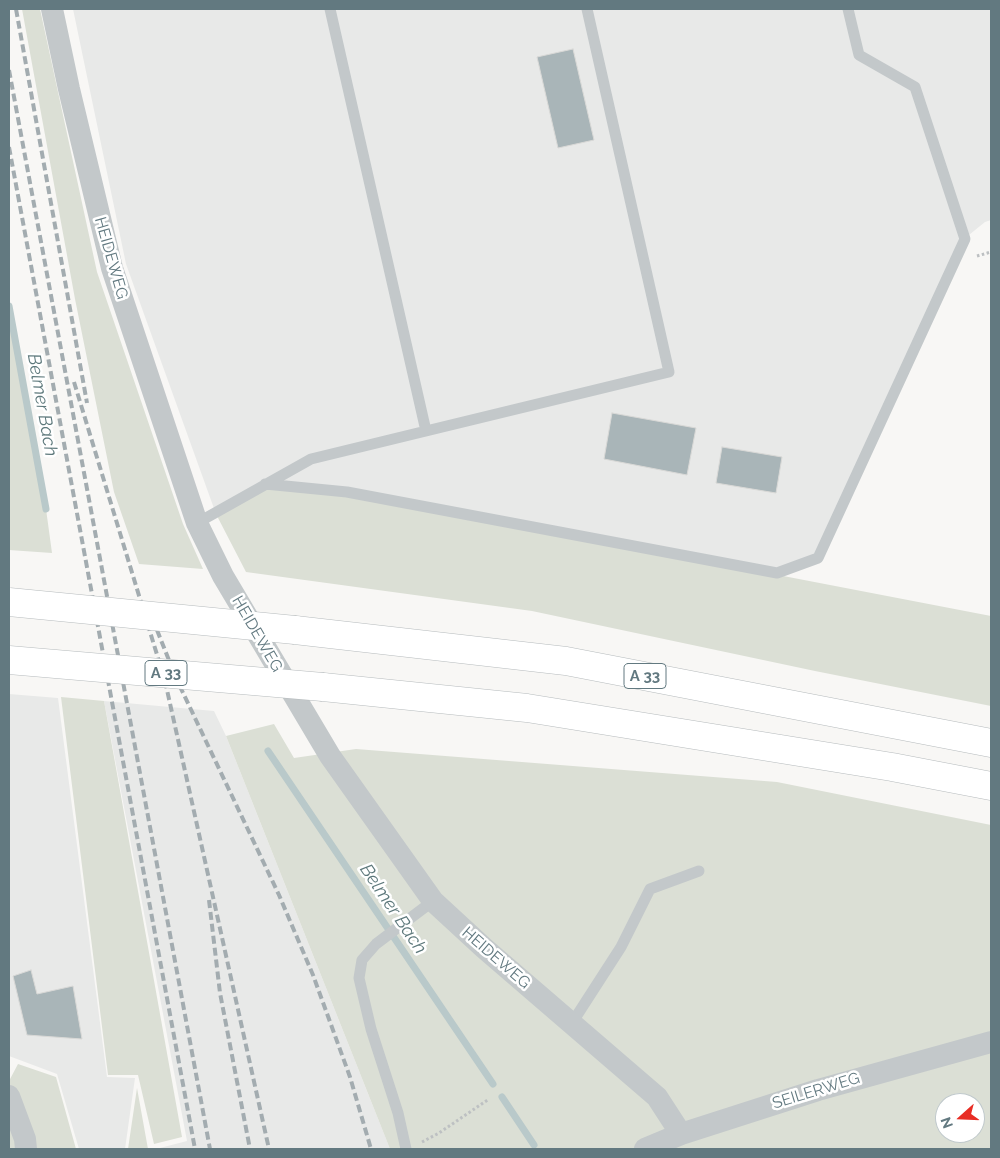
<!DOCTYPE html>
<html>
<head>
<meta charset="utf-8">
<style>
  body { margin:0 }
  #map { position:relative; width:1000px; height:1158px; overflow:hidden; background:#f8f7f5; font-family:Raleway,sans-serif }
  canvas { display:block }
  .frame { position:absolute; inset:0; border:10px solid #627980; pointer-events:none }
  .north { position:absolute; left:935px; top:1093px; width:50px; height:50px; box-sizing:border-box; background:#fff; border:1px solid #c0c9cc; border-radius:50%; rotate:250deg; font-size:14px; font-weight:700; line-height:20px; text-align:center; color:#627980 }
  .north::after { content:''; display:block; margin:auto; width:18px; height:22px; background:#e82d24; clip-path:polygon(50% 0,100% 100%,50% 72%,0 100%) }
</style>
</head>
<body>
<div id="map">
<canvas width="1000" height="1158"></canvas>
<div class="frame"></div>
<div class="north">N</div>
</div>
<script>
const ctx = document.querySelector('canvas').getContext('2d');
ctx.lineJoin = 'round';
function paint(path, color) { ctx.fillStyle = color; ctx.fill(path, 'evenodd'); }
const toPath = rows => new Path2D(rows.map(r => 'M' + r).join(''));
function trace(path, color, width, dash) { ctx.strokeStyle = color; ctx.lineWidth = width; ctx.lineCap = dash ? 'butt' : 'round'; ctx.setLineDash(dash || []); ctx.stroke(path); }
function drawText(font, color, halo, rows, align = 'center') {
  ctx.font = font + ' Raleway,sans-serif'; ctx.lineWidth = 5; ctx.setLineDash([]); ctx.textBaseline = 'middle'; ctx.strokeStyle = halo; ctx.fillStyle = color; for (const [text, x, y, turn = 0] of rows) {
    ctx.save(); ctx.translate(x, y); ctx.rotate((+turn || 0) * Math.PI / 180); ctx.textAlign = isNaN(turn) ? turn : align; if (halo) ctx.strokeText(text, 0, 0); ctx.fillText(text, 0, 0); ctx.restore();
  }
}
const built = toPath([
  [73,9,991,9,991,220,985,222,964,239,818,558,777,573,216,514,126,264],
  [9,694,58,698,107,1077,135,1078,125,1149,79,1149,57,1074,9,1056],
  [104,701,214,711,226,736,390,1149,156,1149,187,1141]
]);
const green = toPath([
  [22,9,40,9,97,272,183,524,203,569,139,564,114,492,75,299],
  [9,306,46,509,52,553,9,550],
  [265,484,347,492,991,616,991,706,815,671,532,611,246,572,216,514],
  [61,697,104,701,182,1137,154,1144,138,1075,108,1075],
  [274,724,294,758,356,749,777,782,991,825,991,1149,390,1149,226,736],
  [945,1103,975,1103,975,1133,945,1133],
  [18,1064,56,1077,76,1149,9,1149,9,1081],
  [137,1088,148,1149,128,1149]
]);
const stream = toPath([
  [9,306,46,509],
  [268,751,493,1084],
  [502,1097,534,1145]
]);
const building = toPath([
  [573,49,594,140,558,148,537,57,573,49],
  [612,413,696,428,687,475,604,459,612,413],
  [722,447,782,457,776,493,716,483,722,447],
  [31,970,37,994,73,986,82,1039,27,1035,13,976,31,970]
]);
const path = toPath([
  [977,256,991,252],
  [422,1142,439,1133,489,1099]
]);
const service = toPath([
  [426,431,669,372,587,9],
  [265,484,347,492,777,573,818,558,965,239,915,87,859,55,848,9],
  [197,523,311,459,426,431,330,9],
  [572,1023,621,947,650,889,699,871],
  [406,1149,398,1113,371,1029,359,978,362,960,376,944,433,901]
]);
const minor = toPath([
  [52,9,69,89,112,268,197,523,223,576,330,756,433,901,484,948,657,1097,681,1134],
  [9,1096,25,1139,26,1149],
  [645,1149,681,1134,818,1090,991,1042]
]);
const motorway = toPath([
  [295,630,566,661,991,743],
  [323,687,527,708,892,767,991,786]
]);
const rail = toPath([
  [16,9,87,403],
  [9,70,210,1149],
  [9,147,195,1149],
  [74,382,165,681,269,1149],
  [157,630,176,678,279,895,313,975,350,1077,371,1149],
  [209,900,220,993,250,1149]
]);
const motorwayBridge = toPath([
  [9,602,295,630],
  [9,660,323,687]
]);
const shields = [
  [166,673,42],
  [645,676,42]
];
const shieldNames = [
  ["A 33",166,673],
  ["A 33",645,676]
];
const streetNames = [
  ["HEIDEWEG",111,258,74],
  ["HEIDEWEG",257,634,60],
  ["HEIDEWEG",496,958,41],
  ["SEILERWEG",816,1091,-17]
];
const waterNames = [
  ["Belmer Bach",42,405,80],
  ["Belmer Bach",393,909,56]
];
paint(built, '#e8e9e8');
paint(green, '#dbdfd5');
trace(stream, '#b9c9ca', 7);
paint(building, '#a9b5b8');
trace(building, '#d9d9d7', 1);
trace(motorway, '#b6bbbd', 29);
trace(path, '#bdc0c2', 3, [2.5, 2.5]);
trace(service, '#c3c8ca', 11);
trace(minor, '#c3c8ca', 22);
trace(motorway, '#fff', 28);
trace(rail, '#a3acb0', 4, [8, 4]);
trace(motorwayBridge, '#b6bbbd', 29, []);
trace(motorwayBridge, '#fff', 28);
for (const [x, y, w] of shields) { const box = new Path2D(); box.roundRect(x - w / 2, y - 12.5, w, 25, 4); ctx.fillStyle = '#fff'; ctx.fill(box); trace(box, '#627980', 1); }
drawText('bold 15px', '#627980', null, shieldNames);
drawText('16px', '#627980', '#fff', streetNames);
drawText('italic 18px', '#5d787b', '#fff', waterNames);
</script>
</body>
</html>
